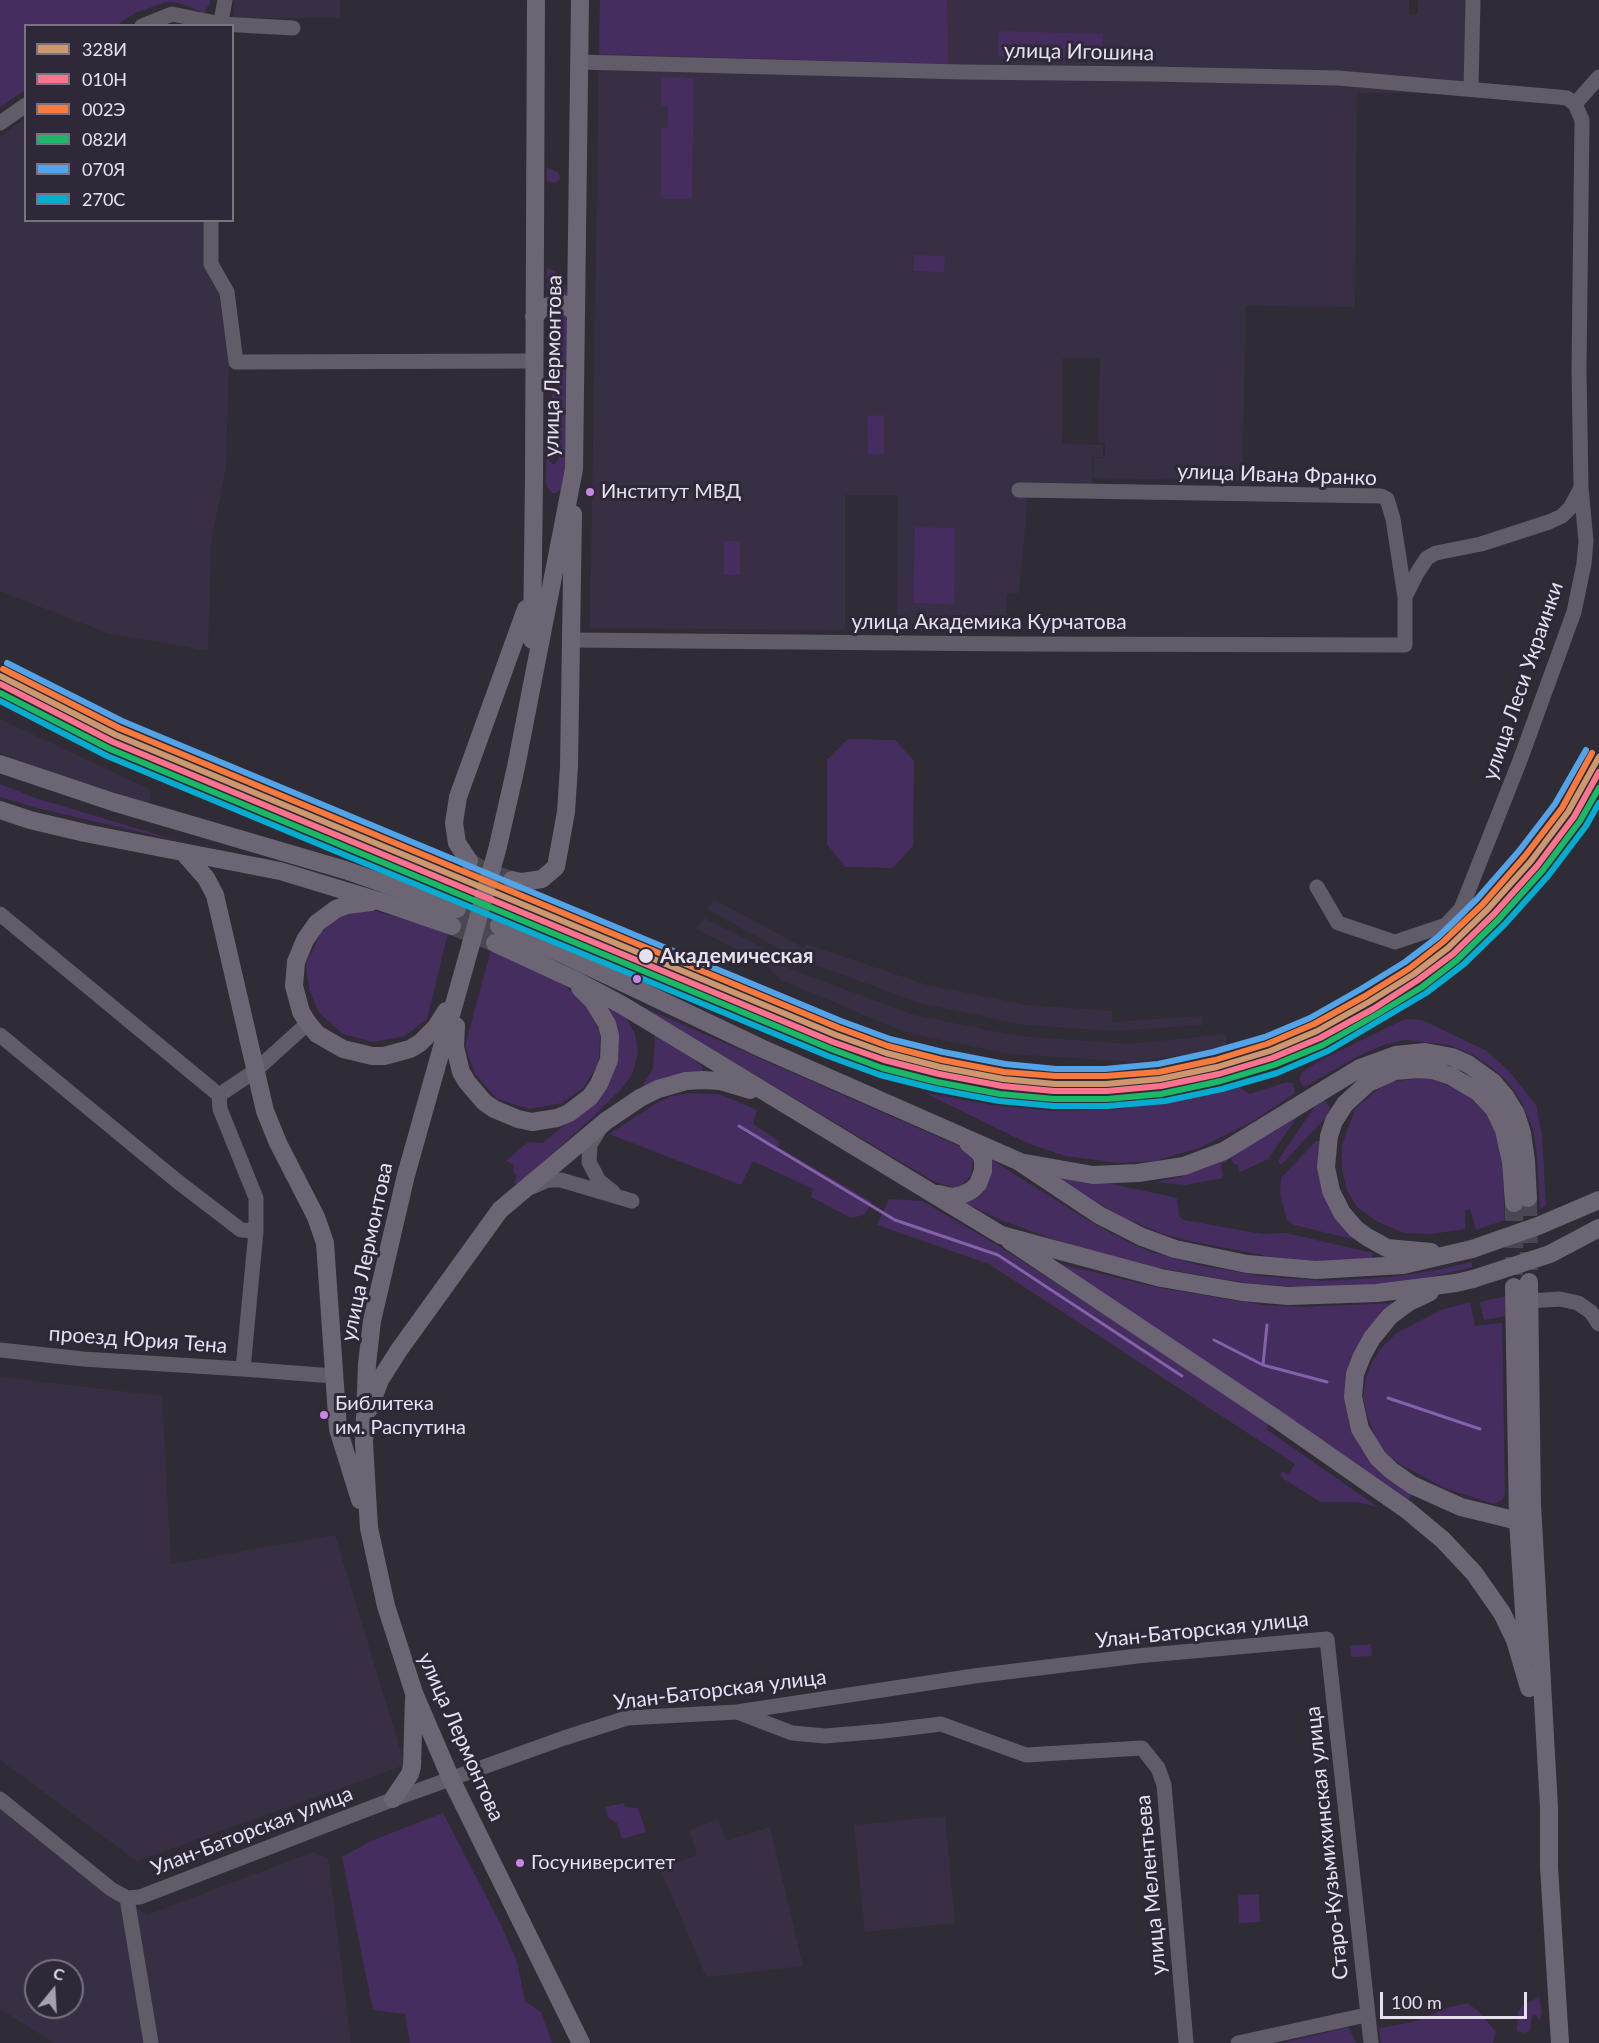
<!DOCTYPE html>
<html>
<head>
<meta charset="utf-8">
<style>
  body { margin:0 }
  #map { position:relative; width:1599px; height:2043px; overflow:hidden; background:#302c35; font-family:Lato,sans-serif }
  canvas { display:block }
  .legend { position:absolute; left:24px; top:24px; width:210px; height:198px; box-sizing:border-box; background:#2f2839; border:2px solid #787281; margin:0; padding:8px 10px; list-style:none; font-size:18px; color:#e5e0ec }
  .legend li { display:flex; align-items:center; gap:12px; height:30px }
  .legend b { width:30px; border:2px solid #787281 }
  .north { position:absolute; left:24px; top:1959px; width:60px; height:60px; box-sizing:border-box; background:#2f2839; border:2px solid #787281; border-radius:50%; rotate:18deg; font-size:16px; font-weight:700; line-height:24px; text-align:center; color:#e5e0ec }
  .north::after { content:''; display:block; margin:auto; width:21px; height:27px; background:#a6a1ac; clip-path:polygon(50% 0,100% 100%,50% 72%,0 100%) }
  .scale { position:absolute; left:1380px; top:1992px; width:147px; height:27px; box-sizing:border-box; border:3px solid #e5e0ec; border-top:0; padding-left:8px; font-size:18px; line-height:21px; white-space:nowrap; color:#e5e0ec; -webkit-text-stroke:4px #2f2839; paint-order:stroke }
</style>
</head>
<body>
<div id="map">
<canvas width="1599" height="2043"></canvas>
<ul class="legend">
<li><b style="height:8px;background:#cd976f"></b>328И</li>
<li><b style="height:8px;background:#fc738d"></b>010Н</li>
<li><b style="height:8px;background:#f6793e"></b>002Э</li>
<li><b style="height:8px;background:#1ab867"></b>082И</li>
<li><b style="height:8px;background:#53a3e8"></b>070Я</li>
<li><b style="height:8px;background:#06acd0"></b>270С</li>
</ul>
<div class="north">С</div>
<div class="scale">100 m</div>
</div>
<script>
const ctx = document.querySelector('canvas').getContext('2d');
ctx.lineJoin = 'round';
function paint(path, color) { ctx.fillStyle = color; ctx.fill(path, 'evenodd'); }
const toPath = rows => new Path2D(rows.map(r => 'M' + r).join(''));
function trace(path, color, width, dash) { ctx.strokeStyle = color; ctx.lineWidth = width; ctx.lineCap = dash ? 'butt' : 'round'; ctx.setLineDash(dash || []); ctx.stroke(path); }
function drawText(font, color, halo, rows, align = 'center') {
  ctx.font = font + ' Lato,sans-serif'; ctx.lineWidth = 6; ctx.setLineDash([]); ctx.textBaseline = 'middle'; ctx.strokeStyle = halo; ctx.fillStyle = color; for (const [text, x, y, turn = 0] of rows) {
    ctx.save(); ctx.translate(x, y); ctx.rotate((+turn || 0) * Math.PI / 180); ctx.textAlign = isNaN(turn) ? turn : align; if (halo) ctx.strokeText(text, 0, 0); ctx.fillText(text, 0, 0); ctx.restore();
  }
}
const built = toPath([
  [234,0,340,0,340,18,234,18],
  [600,0,1409,0,1409,14,1418,14,1418,0,1466,0,1463,93,1357,93,1355,307,1246,306,1242,481,1093,478,1094,458,1105,458,1105,443,1098,442,1100,358,1063,358,1062,444,1103,445,1103,457,1092,457,1092,494,1028,495,1019,593,1007,594,1006,630,897,630,898,495,845,495,845,630,590,628],
  [25,118,26,220,203,221,203,242,223,287,229,357,226,467,211,543,208,651,107,633,0,591,0,137],
  [0,719,151,790,149,803,71,780,0,753],
  [714,899,804,948,806,944,927,985,1027,1005,1112,1011,1112,1022,1202,1016,1203,1025,1115,1031,1025,1025,920,1003,794,957,707,909],
  [704,918,769,951,790,969,914,1015,1018,1036,1129,1044,1226,1034,1226,1048,1134,1062,1011,1054,907,1033,781,980,762,962,696,929],
  [0,1377,162,1396,171,1564,335,1535,405,1765,137,1861,0,1760],
  [0,1808,147,1915,313,1852,328,1858,351,2043,54,2043,0,2009],
  [36,1971,72,1971,72,2007,36,2007],
  [945,1816,955,1923,865,1932,854,1825],
  [718,1819,726,1841,770,1827,803,1966,706,1977,660,1868,697,1855,689,1830]
]);
const green = toPath([
  [0,0,210,0,210,5,208,5,204,13,179,3,166,2,135,13,117,25,26,26,25,90,0,107],
  [600,0,947,0,948,64,599,54],
  [999,31,1103,34,1102,59,998,56],
  [661,77,694,78,692,199,661,199,661,128,668,127,668,106,661,105],
  [547,167,559,173,560,179,556,183,547,181],
  [914,255,945,256,944,272,914,271],
  [547,268,558,273,547,298],
  [562,275,569,300,552,297],
  [553,311,566,315,567,318,567,477,563,488,556,493,552,493,547,487,546,483,547,436,552,436,552,456,549,461,554,465,559,458,558,436,552,429],
  [884,415,884,454,868,455,867,416],
  [915,527,955,528,954,604,913,603],
  [724,541,740,541,740,575,724,575],
  [848,739,895,740,914,761,913,846,893,868,845,867,827,844,827,760],
  [0,784,35,798,179,841,37,808,0,797],
  [373,910,448,933,427,1019,405,1036,373,1042,343,1034,319,1013,309,989,306,964,321,933,339,916],
  [491,950,555,977,583,1002,600,1032,599,1063,583,1088,562,1103,529,1109,497,1099,475,1074,465,1046],
  [602,989,961,1147,973,1160,971,1175,962,1185,955,1188,935,1182,691,1037],
  [601,1001,626,1017,635,1034,638,1053,632,1075,621,1089,593,1117,517,1185,514,1183,517,1175,513,1172,514,1165,506,1161,528,1142,543,1143,584,1108,605,1084],
  [1405,1019,1422,1020,1487,1051,1509,1071,1536,1105,1542,1136,1546,1206,1540,1209,1537,1155,1533,1129,1521,1101,1507,1081,1490,1066,1473,1055,1449,1045,1406,1040,1386,1044,1360,1055,1304,1087,1299,1080,1302,1072,1319,1061],
  [655,1035,692,1058,702,1066,703,1072,669,1076,642,1087,653,1068],
  [1426,1077,1464,1092,1487,1115,1497,1133,1502,1166,1505,1220,1476,1230,1470,1209,1465,1210,1465,1229,1431,1234,1404,1233,1378,1222,1357,1207,1347,1191,1342,1169,1342,1145,1355,1109,1385,1083],
  [1287,1082,1293,1083,1295,1093,1253,1121,1199,1148,1155,1161,1117,1163,1065,1156,1027,1143,925,1093,992,1105,1053,1111,1114,1110,1179,1100,1236,1086,1250,1094],
  [690,1093,719,1094,757,1110,753,1124,780,1142,778,1147,872,1202,864,1215,851,1218,811,1197,813,1189,753,1161,741,1185,609,1134,655,1104,671,1096],
  [1322,1096,1332,1111,1284,1162,1281,1164,1278,1162,1280,1157],
  [1298,1116,1268,1159,1240,1172,1237,1164,1234,1165,1230,1155],
  [1316,1141,1320,1141,1354,1237,1352,1239,1294,1225,1287,1220,1280,1194,1281,1178],
  [989,1158,1089,1221,1130,1243,1151,1252,1199,1265,1261,1276,1324,1281,1391,1277,1437,1270,1472,1262,1472,1267,1419,1280,1377,1285,1311,1288,1245,1283,1154,1267,1089,1250,1050,1238,1001,1220,965,1203,978,1198,984,1191,989,1181],
  [1226,1159,1228,1162,1222,1163,1221,1167,1223,1178,1185,1185,1156,1182,1180,1177],
  [1062,1178,1089,1179,1177,1198,1179,1216,1184,1220,1262,1234,1286,1233,1373,1253,1372,1258,1313,1262,1272,1257,1185,1240,1163,1234,1122,1217,1060,1180],
  [889,1199,922,1201,999,1246,1270,1423,1266,1429,1378,1507,1357,1502,1320,1502,1284,1479,1280,1475,1282,1471,1288,1475,1295,1464,989,1264,877,1225],
  [1057,1263,1155,1287,1263,1305,1302,1307,1396,1303,1390,1312,1349,1402,1413,1493,1406,1504],
  [1507,1296,1505,1316,1484,1320,1480,1302],
  [1470,1302,1475,1326,1502,1323,1505,1494,1502,1500,1494,1504,1444,1488,1400,1464,1386,1454,1376,1438,1368,1419,1363,1397,1366,1378,1372,1362,1381,1348,1398,1332,1441,1310],
  [1371,1644,1372,1656,1351,1657,1350,1646],
  [624,1803,625,1807,638,1808,646,1832,622,1839,617,1823,608,1818,605,1807],
  [443,1813,502,1927,517,1962,525,2001,541,2012,552,2043,410,2043,405,2014,373,2010,342,1857,371,1841],
  [1259,1894,1260,1922,1239,1923,1238,1895],
  [1539,1997,1542,2012,1540,2021,1536,2015,1532,2016,1530,2031,1524,2033,1517,2031,1518,2011,1523,2005],
  [1467,2003,1477,2010,1496,2032,1493,2043,1381,2043,1379,2028,1413,2022,1450,2007],
  [1348,2027,1356,2043,1283,2043]
]);
const stream = toPath([
  [739,1126,895,1220,998,1255,1182,1376],
  [1214,1340,1263,1365,1327,1382],
  [1263,1365,1267,1325],
  [1388,1398,1480,1429]
]);
const majorTunnel = toPath([
  [469,861,483,871,512,880],
  [457,909,499,926],
  [452,926,495,943],
  [1528,1198,1529,1274],
  [1514,1203,1514,1287]
]);
const minor = toPath([
  [142,26,172,14,221,24,293,28],
  [220,26,225,0],
  [579,62,962,72,1151,74,1338,78,1558,97,1567,98,1575,104,1582,120,1579,370,1581,488,1586,541,1584,564,1574,612,1519,763,1461,909,1446,925,1395,942,1338,923,1317,887],
  [1471,88,1473,0],
  [1575,104,1599,77],
  [0,123,26,105],
  [211,220,211,264,227,292,236,362,534,361],
  [1405,597,1417,573,1427,558,1436,553,1481,544,1549,522,1562,516,1570,508,1581,488],
  [572,640,1017,644,1405,645,1405,597,1393,519,1387,499,1381,496,1019,490],
  [0,914,219,1095],
  [0,1035,177,1181,241,1230,256,1231,256,1198,220,1109,219,1095,255,1071,308,1023],
  [599,1130,590,1145,589,1162,599,1181,613,1192],
  [532,1187,548,1180,561,1180,632,1201],
  [1529,1301,1560,1299,1578,1303,1591,1312,1599,1324],
  [0,1350,83,1359,243,1369,256,1231],
  [243,1369,333,1376],
  [740,1713,792,1733,825,1736,884,1731,941,1724,1026,1755,1142,1748,1158,1768,1164,1785,1186,2043],
  [0,1799,111,1889,127,1898,140,1897,386,1802,564,1738,627,1718,737,1712,974,1676,1137,1656,1327,1639,1371,2043],
  [127,1898,151,2043],
  [1238,2043,1366,2015]
]);
const major = toPath([
  [534,317,541,309,555,304,563,304,573,310,576,315],
  [532,640,534,478,536,0],
  [0,764,113,802,345,870,457,909],
  [0,810,30,820,85,833,280,871,379,901,452,926],
  [498,846,516,767,574,469,580,0],
  [183,852,206,878,215,895,265,1111,278,1143,316,1217,325,1243,338,1429,360,1500],
  [469,861,457,843,454,823,458,797,526,609],
  [512,880,522,882,542,879,556,867,566,812,569,766,573,514],
  [371,902,347,905,336,909,317,923,305,940,296,962,294,986,301,1012,308,1023,317,1034,343,1049,372,1056,384,1056,410,1049,420,1043,436,1027,446,1011],
  [499,926,567,956,761,1048,1018,1161,1099,1215,1142,1237,1175,1249,1247,1264,1316,1270,1403,1265,1472,1249],
  [495,943,577,981,622,1005,1001,1235,1161,1278,1242,1292,1288,1296,1377,1293,1456,1283,1473,1279],
  [471,944,406,1175,372,1321,367,1364,364,1443,369,1528,386,1606,414,1693,451,1779,581,2043],
  [456,1026,455,1047,461,1072,467,1082,484,1102,494,1109,518,1119,532,1122,557,1118,569,1113,590,1097,599,1084,609,1060,610,1036,607,1024,593,1001,580,988],
  [1025,1163,1093,1175,1138,1173,1184,1166,1224,1151,1360,1068,1396,1055,1425,1052,1452,1057,1468,1064,1493,1082,1505,1096,1516,1114,1522,1133,1526,1161,1528,1198],
  [939,1194,951,1197,962,1195,972,1190,978,1184,983,1171,983,1160,980,1153,968,1143],
  [1010,1241,1278,1420,1407,1510,1443,1540,1474,1573,1502,1613,1515,1640,1529,1688],
  [1431,1252,1387,1248,1367,1237,1356,1229,1342,1213,1331,1191,1326,1167,1329,1136,1334,1121,1345,1104,1368,1083,1395,1071,1419,1069,1432,1070,1451,1076,1478,1092,1494,1109,1504,1130,1511,1162,1514,1203],
  [1529,1282,1532,1504,1549,1808,1549,1867,1560,2043],
  [1514,1287,1518,1521,1527,1657],
  [1430,1292,1409,1302,1390,1316,1372,1338,1362,1356,1355,1374,1353,1397,1360,1429,1378,1458,1392,1471,1412,1485,1461,1507,1518,1521,1527,1525],
  [369,1409,380,1380,399,1350,500,1210,606,1121,640,1098,658,1089,686,1081,703,1080,720,1081,750,1090],
  [393,1799,410,1774,412,1766,414,1698]
]);
const majorBridge = toPath([
  [471,944,498,846],
  [1472,1249,1538,1226,1599,1200],
  [1473,1279,1550,1254,1599,1228]
]);
const rail1 = toPath([
  [0,676,116,735,836,1035,886,1053,940,1067,1003,1079,1055,1084,1106,1084,1160,1079,1217,1067,1270,1051,1317,1031,1369,1002,1414,974,1448,948,1488,909,1531,861,1568,812,1599,757]
]);
const rail2 = toPath([
  [0,684,113,742,833,1042,884,1060,939,1074,1002,1086,1054,1091,1107,1091,1161,1086,1219,1074,1272,1058,1320,1038,1373,1009,1418,980,1453,954,1494,914,1537,866,1574,817,1599,772]
]);
const rail3 = toPath([
  [3,669,119,728,839,1028,888,1046,942,1060,1004,1072,1055,1076,1106,1076,1159,1072,1215,1060,1267,1044,1314,1024,1365,996,1410,968,1443,942,1483,904,1525,856,1562,808,1592,753]
]);
const rail4 = toPath([
  [0,693,110,749,831,1049,882,1068,937,1082,1000,1094,1054,1099,1107,1099,1161,1094,1221,1081,1274,1065,1323,1045,1376,1015,1422,987,1457,960,1498,920,1543,870,1580,821,1599,788]
]);
const rail5 = toPath([
  [7,663,122,721,841,1021,890,1039,943,1052,1005,1064,1056,1069,1105,1069,1158,1064,1213,1052,1265,1037,1310,1018,1361,989,1405,962,1438,937,1477,899,1519,851,1555,804,1586,750]
]);
const rail6 = toPath([
  [0,701,107,756,828,1056,880,1075,936,1089,999,1101,1053,1106,1108,1106,1165,1101,1222,1089,1277,1073,1328,1051,1426,993,1464,964,1505,924,1548,876,1586,826,1599,803]
]);
const markers = [
  [590,492,5,"#c787e3"],
  [646,956,8,"#e5e0ec"],
  [637,979,5,"#c787e3"],
  [324,1415,5,"#c787e3"],
  [520,1863,5,"#c787e3"]
];
const busNames = [
  ["Институт МВД",601,492],
  ["Библитека",335,1404],
  ["им. Распутина",335,1428],
  ["Госуниверситет",531,1863]
];
const streetNames = [
  ["улица Игошина",1079,52,1],
  ["улица Лермонтова",553,366,-89],
  ["улица Ивана Франко",1277,475,2],
  ["улица Академика Курчатова",989,622],
  ["улица Леси Украинки",1523,681,-71],
  ["улица Лермонтова",367,1252,-78],
  ["проезд Юрия Тена",138,1340,4],
  ["Улан-Баторская улица",1202,1630,-6],
  ["Улан-Баторская улица",720,1690,-7],
  ["улица Лермонтова",461,1737,66],
  ["Улан-Баторская улица",252,1831,-21],
  ["Старо-Кузьмихинская улица",1327,1843,-96],
  ["улица Мелентьева",1151,1885,-95]
];
const stopNames = [
  ["Академическая",660,956]
];
paint(built, '#382f44');
paint(green, '#452d5f');
trace(stream, '#8361ab', 3);
trace(majorTunnel, '#4b4750', 18, [18, 9]);
trace(minor, '#615c68', 15);
trace(major, '#6c6674', 18);
trace(majorBridge, '#6c6674', 18);
trace(rail1, '#cd976f', 6);
trace(rail2, '#fc738d', 6);
trace(rail3, '#f6793e', 6);
trace(rail4, '#1ab867', 6);
trace(rail5, '#53a3e8', 6);
trace(rail6, '#06acd0', 6);
for (const [x, y, r, color] of markers) { const dot = new Path2D(); dot.arc(x, y, r, 0, 2 * Math.PI); ctx.fillStyle = color; ctx.fill(dot); trace(dot, '#2f2839', 2); }
drawText('20px', '#e5e0ec', '#2f2839', busNames, 'left');
drawText('21px', '#e5e0ec', '#2f2839', streetNames);
drawText('bold 21px', '#e5e0ec', '#2f2839', stopNames, 'left');
</script>
</body>
</html>
